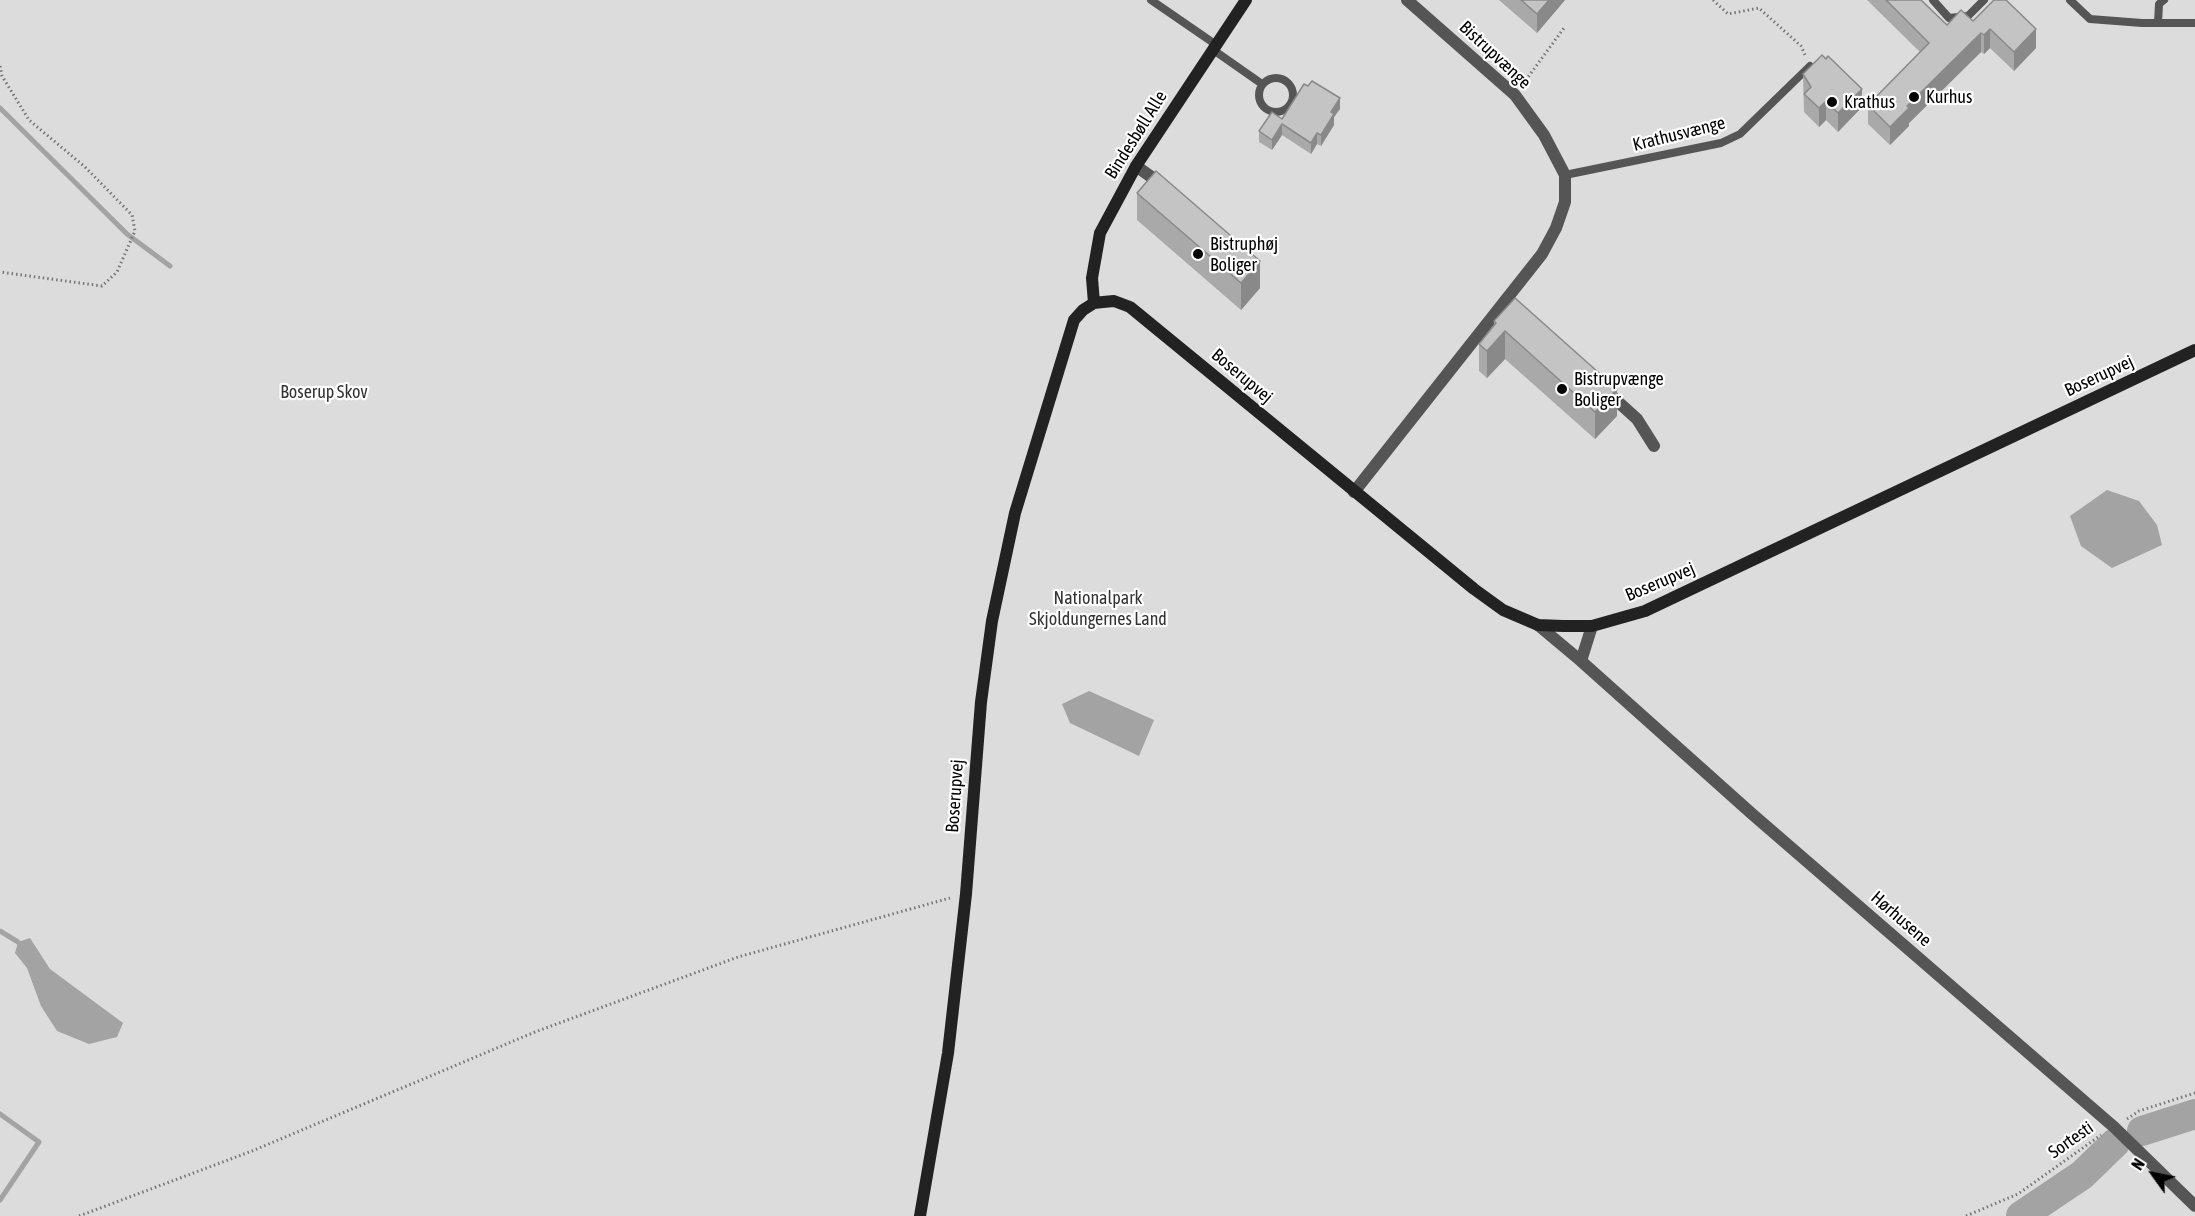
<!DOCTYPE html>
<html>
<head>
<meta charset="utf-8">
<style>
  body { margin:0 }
  #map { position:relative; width:2195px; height:1216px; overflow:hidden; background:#fff; font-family:"Asap Condensed",sans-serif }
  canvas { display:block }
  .north { position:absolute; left:2123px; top:1144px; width:60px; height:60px; -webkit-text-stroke:4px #fff; paint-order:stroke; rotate:303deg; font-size:16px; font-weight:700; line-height:24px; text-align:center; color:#000 }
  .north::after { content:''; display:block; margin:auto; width:21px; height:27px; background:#000; clip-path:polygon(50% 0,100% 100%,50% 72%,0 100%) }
</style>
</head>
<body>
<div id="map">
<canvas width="2195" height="1216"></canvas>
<div class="north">N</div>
</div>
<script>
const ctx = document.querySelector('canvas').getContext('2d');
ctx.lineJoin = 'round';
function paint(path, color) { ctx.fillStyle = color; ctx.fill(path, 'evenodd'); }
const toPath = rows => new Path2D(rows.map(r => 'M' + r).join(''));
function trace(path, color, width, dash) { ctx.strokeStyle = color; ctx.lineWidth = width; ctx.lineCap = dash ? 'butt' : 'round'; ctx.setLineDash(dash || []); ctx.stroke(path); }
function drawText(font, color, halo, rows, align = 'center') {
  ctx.font = font + ' "Asap Condensed",sans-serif'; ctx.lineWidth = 4.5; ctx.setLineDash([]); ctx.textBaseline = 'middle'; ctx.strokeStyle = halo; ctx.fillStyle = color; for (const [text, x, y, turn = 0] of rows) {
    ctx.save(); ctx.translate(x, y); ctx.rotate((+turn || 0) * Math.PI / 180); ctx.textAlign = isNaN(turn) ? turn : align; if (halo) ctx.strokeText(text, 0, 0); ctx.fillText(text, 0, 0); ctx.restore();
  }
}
const green = toPath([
  [0,0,2195,0,2195,1216,0,1216]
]);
const water = toPath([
  [2107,490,2139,501,2157,525,2162,545,2112,568,2081,546,2070,516],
  [1089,691,1154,720,1139,756,1070,723,1062,704],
  [30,938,50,969,123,1023,117,1037,89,1044,57,1031,41,1006,27,968,15,953,18,942]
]);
const stream = toPath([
  [0,108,127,234,170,266],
  [0,931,18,942],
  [0,1114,39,1142,0,1200]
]);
const river = toPath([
  [2142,1131,2195,1114],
  [2021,1216,2082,1175,2115,1143]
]);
const path = toPath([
  [1713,0,1728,14,1759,8,1801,46,1806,57],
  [0,66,2,76,29,120,85,167,132,215,135,231,117,272,102,286,0,272],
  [1523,84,1564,28],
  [2127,1119,2139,1111,2195,1093],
  [79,1216,252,1151,535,1032,738,957,950,898],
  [1966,1216,2018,1194,2101,1135]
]);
const lane = toPath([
  [1151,0,1215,44],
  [1933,0,1949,18,1968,16,1984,0],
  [2070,0,2090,19,2142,23,2195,23],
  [2158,23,2159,4,2164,0],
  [1212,49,1262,84],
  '1259 95a17 17 0 1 1 34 0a17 17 0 1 1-34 0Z',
  [1565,175,1721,143,1740,134,1810,66]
]);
const street = toPath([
  [1136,166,1164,186],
  [1606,391,1637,419,1654,446],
  [1354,492,1542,254,1556,228,1565,202,1565,175,1544,135,1515,95,1407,0],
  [1538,625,1581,661],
  [1592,626,1581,661,1751,813,2114,1127,2195,1206]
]);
const secondary = toPath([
  [1094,303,1092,278,1100,233,1136,166,1246,0],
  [920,1216,948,1053,966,894,981,702,992,621,1015,513,1074,320,1083,310,1094,303,1103,302,1114,301,1130,307,1474,589,1503,610,1538,625,1563,626,1592,626,1645,611,2195,350]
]);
const wall = toPath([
  [1499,0,1565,0,1537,33],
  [1867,0,1921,0,1947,25,1973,21,2036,48,2014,71,1990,48,1984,54,1981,52,1909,123,1909,126,1890,145,1868,124,1868,105,1920,52],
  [1803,74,1862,107,1838,132,1826,120,1819,127,1804,112],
  [1340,109,1334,117,1334,125,1321,146,1317,144,1311,154,1282,135,1272,150,1259,142,1259,131],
  [1137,193,1260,288,1241,310,1137,220],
  [1494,321,1617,416,1595,439,1505,359,1487,378,1479,371,1479,344,1494,326]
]);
const shadedWall = toPath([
  [1549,0,1565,0,1537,33,1537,14],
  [1990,29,1990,48,1984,54,1984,35],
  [2036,29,2036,48,2014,71,2014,52],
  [1981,33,1981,52,1909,123,1909,126,1890,145,1890,127,1907,106],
  [1862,89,1862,107,1838,132,1838,113],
  [1340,98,1340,109,1334,117,1334,125,1321,146,1321,135,1331,112],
  [1826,101,1826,120,1819,127,1819,108],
  [1282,124,1282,135,1272,150,1272,140],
  [1317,133,1317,144,1311,154,1311,143],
  [1260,261,1260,288,1241,310,1241,283],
  [1505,331,1505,359,1487,378,1487,351],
  [1617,389,1617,416,1595,439,1595,412]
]);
const building = toPath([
  [1521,0,1549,0,1537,14,1521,0],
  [1886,0,1921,0,1947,25,1961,10,1973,21,1994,0,2006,0,2036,29,2014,52,1990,29,1984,35,1981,33,1907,106,1909,108,1890,127,1868,105,1929,43,1886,0],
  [1822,55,1826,59,1828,56,1862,89,1838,113,1826,101,1819,108,1804,94,1811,87,1803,74,1822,55],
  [1312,81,1340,98,1331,112,1334,114,1321,135,1317,133,1311,143,1282,124,1272,140,1259,131,1272,112,1282,119,1304,84,1308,86,1312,81],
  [1156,171,1260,261,1241,283,1137,193,1156,171],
  [1515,298,1617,389,1595,412,1505,331,1487,351,1479,344,1496,323,1494,321,1515,298]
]);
const markers = [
  [1914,97,6,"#000"],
  [1832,102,6,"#000"],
  [1198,254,6,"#000"],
  [1562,389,6,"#000"]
];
const streetNames = [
  ["Bistrupvænge",1495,55,43],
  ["Krathusvænge",1679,134,-14],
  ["Bindesbøll Alle",1136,135,-58],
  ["Boserupvej",1242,376,40],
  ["Boserupvej",2099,376,-25],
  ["Boserupvej",1660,582,-23],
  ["Boserupvej",955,796,-86],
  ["Hørhusene",1901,919,41],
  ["Sortesti",2071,1140,-35]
];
const poiNames = [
  ["Kurhus",1926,97],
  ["Krathus",1844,102],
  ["Bistruphøj",1210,244],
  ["Boliger",1210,265],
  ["Bistrupvænge",1574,379],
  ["Boliger",1574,400]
];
const parkNames = [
  ["Boserup Skov",324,392],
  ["Nationalpark",1098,598],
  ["Skjoldungernes Land",1098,619]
];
paint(green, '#dcdcdc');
paint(water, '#a3a3a3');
trace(stream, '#a3a3a3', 5);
trace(river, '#a3a3a3', 30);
trace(path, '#777', 3, [1.5, 3]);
trace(lane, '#555', 8);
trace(street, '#555', 12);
trace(secondary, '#222', 12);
paint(wall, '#a9a9a9');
paint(shadedWall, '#898989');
paint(building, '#c4c4c4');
trace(building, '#898989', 1.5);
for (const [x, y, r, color] of markers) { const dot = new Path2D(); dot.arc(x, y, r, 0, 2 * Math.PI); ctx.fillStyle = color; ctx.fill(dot); trace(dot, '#fff', 2); }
drawText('18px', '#000', '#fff', streetNames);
drawText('18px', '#000', '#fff', poiNames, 'left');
drawText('18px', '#333', '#fff', parkNames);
</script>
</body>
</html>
